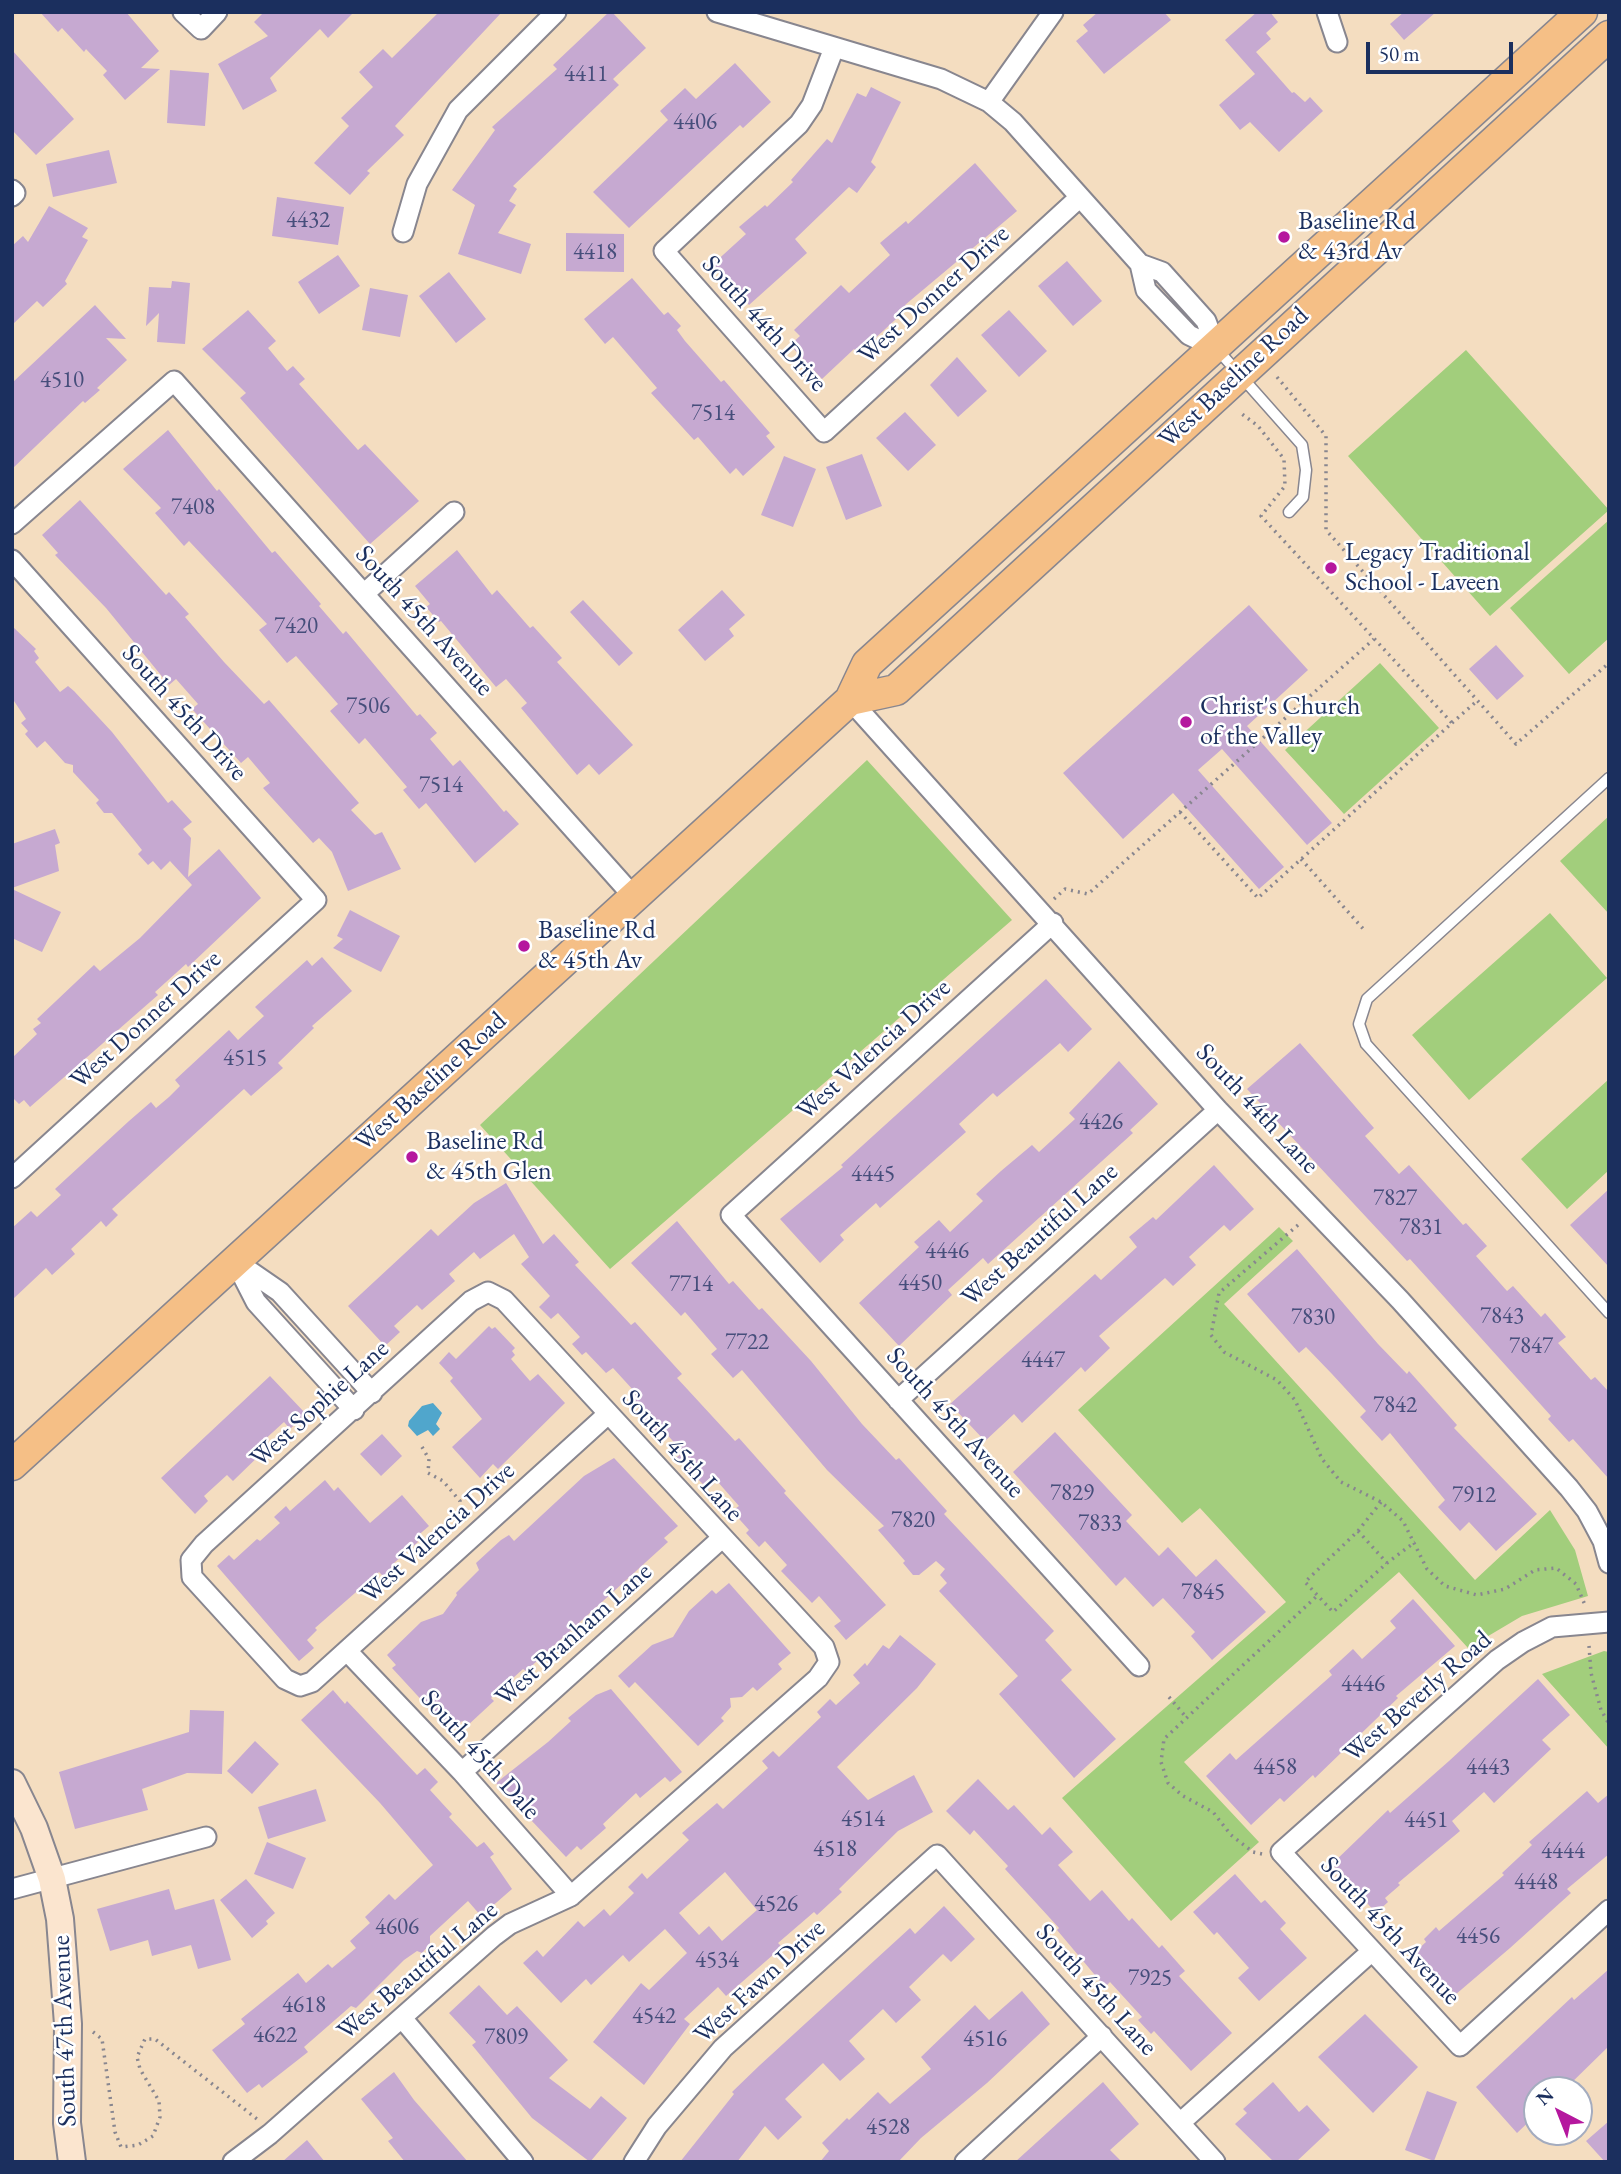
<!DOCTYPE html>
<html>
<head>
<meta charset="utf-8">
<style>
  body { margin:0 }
  #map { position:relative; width:1621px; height:2174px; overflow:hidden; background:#f4ddc0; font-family:"EB Garamond",serif }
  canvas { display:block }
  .frame { position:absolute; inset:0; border:14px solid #1b2f5e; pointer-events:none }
  .north { position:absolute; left:1523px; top:2076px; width:70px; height:70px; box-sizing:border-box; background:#fff; border:2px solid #a4acbf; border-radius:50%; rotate:318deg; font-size:19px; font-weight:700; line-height:28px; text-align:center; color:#1b2f5e }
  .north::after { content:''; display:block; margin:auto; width:24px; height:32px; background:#b5179e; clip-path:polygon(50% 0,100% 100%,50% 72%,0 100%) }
  .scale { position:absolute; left:1366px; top:42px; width:147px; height:32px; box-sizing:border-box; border:4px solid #1b2f5e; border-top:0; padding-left:9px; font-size:21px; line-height:24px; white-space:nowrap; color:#1b2f5e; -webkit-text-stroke:5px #fff; paint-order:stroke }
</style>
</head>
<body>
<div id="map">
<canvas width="1621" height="2174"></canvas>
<div class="frame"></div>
<div class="north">N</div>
<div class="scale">50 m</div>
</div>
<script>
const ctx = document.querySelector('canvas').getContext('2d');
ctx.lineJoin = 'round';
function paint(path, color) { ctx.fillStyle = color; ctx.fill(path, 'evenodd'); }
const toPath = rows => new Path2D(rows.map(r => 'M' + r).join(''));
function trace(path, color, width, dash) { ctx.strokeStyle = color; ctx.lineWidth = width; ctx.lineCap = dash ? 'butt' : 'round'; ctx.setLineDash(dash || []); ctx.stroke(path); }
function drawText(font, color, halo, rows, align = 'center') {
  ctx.font = font + ' "EB Garamond",serif'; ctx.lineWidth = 5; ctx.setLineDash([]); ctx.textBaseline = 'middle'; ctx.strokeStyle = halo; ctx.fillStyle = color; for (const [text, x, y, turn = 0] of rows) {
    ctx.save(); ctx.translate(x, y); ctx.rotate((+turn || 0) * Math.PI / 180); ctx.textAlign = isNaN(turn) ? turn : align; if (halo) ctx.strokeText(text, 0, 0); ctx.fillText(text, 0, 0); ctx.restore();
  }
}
const green = toPath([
  [1466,350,1609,510,1490,616,1348,456],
  [1609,520,1609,638,1569,674,1510,608],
  [1380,663,1439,728,1344,814,1285,750],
  [867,760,1012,920,610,1269,480,1125],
  [1609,816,1609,914,1560,861],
  [1550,913,1607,978,1469,1100,1412,1035],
  [1609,1079,1609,1170,1567,1209,1521,1159],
  [1279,1227,1293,1241,1224,1304,1475,1580,1550,1510,1575,1550,1588,1596,1522,1616,1468,1648,1399,1572,1184,1762,1259,1842,1171,1921,1062,1798,1286,1602,1200,1508,1182,1523,1078,1410],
  [1604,1651,1609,1652,1609,1749,1542,1674]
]);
const water = toPath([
  [433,1403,442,1413,436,1424,440,1429,433,1436,428,1430,417,1436,408,1426,409,1421,422,1406]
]);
const building = toPath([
  [40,12,126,12,159,51,141,68,160,69,125,100,103,75,107,71,86,49,84,52,62,28,58,32],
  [264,12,354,12,328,38,320,29,270,78,277,91,243,110,218,64,268,36,254,22],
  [439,12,502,12,395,126,404,135,367,171,370,173,350,195,314,163,349,126,341,118,373,87,359,72,383,49,392,58],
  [609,12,612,12,646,48,613,79,619,85,513,186,517,189,509,201,516,205,498,233,531,244,521,274,458,254,475,205,452,190,495,130,492,127,557,69,553,65],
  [1098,12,1164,12,1171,20,1104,74,1076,41,1088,31,1083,25],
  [1257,12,1270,12,1278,22,1266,33,1271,39,1256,52,1292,93,1294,92,1305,102,1310,97,1323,111,1279,152,1250,122,1240,130,1219,105,1255,74,1225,40],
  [1404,12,1436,12,1404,40,1390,24],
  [12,50,74,119,36,155,12,130],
  [735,63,771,102,743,128,740,125,629,228,593,192,668,120,660,111,685,88,696,99],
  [170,70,209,73,205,126,167,123],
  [871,87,901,102,871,162,876,167,857,193,849,187,795,239,807,253,749,305,712,265,746,234,739,227,765,205,767,207,793,182,791,180,827,139,832,143,857,93,866,97],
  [109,150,117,183,53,197,46,164],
  [975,163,1017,211,905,305,908,308,858,354,854,349,822,379,790,345,800,336,794,330,841,285,849,293,890,255,880,243,906,221,908,224],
  [277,197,344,207,338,245,272,236],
  [49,206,88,228,82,237,88,240,65,281,67,284,43,307,37,301,12,325,12,246,23,236,28,242],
  [566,233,624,234,624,272,566,271],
  [338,255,360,286,319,314,298,282],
  [1067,261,1102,301,1073,326,1038,286],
  [449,272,486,319,456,343,419,296],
  [632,278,664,315,668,312,681,326,677,330,685,341,721,382,724,380,770,433,766,436,775,447,743,476,736,468,730,474,698,437,694,440,651,393,657,388,613,337,605,344,584,319],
  [172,281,190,283,185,344,157,342,159,313,146,326,149,287,171,288],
  [370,288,408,295,400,337,362,330],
  [95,305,126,339,106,338,127,360,97,388,100,390,85,403,83,401,12,469,12,383],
  [248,310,276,341,268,348,287,371,293,366,305,379,299,384,358,450,365,444,419,501,370,544,240,398,246,393,202,349],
  [1009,310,1047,351,1019,377,981,335],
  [957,357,987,391,958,417,930,385],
  [905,412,936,445,908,471,876,438],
  [168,430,217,491,219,489,272,553,275,551,321,604,319,606,343,634,346,631,417,716,420,714,437,733,430,739,453,766,460,760,504,812,506,810,519,824,475,863,426,803,419,809,403,790,407,787,365,738,359,744,330,711,338,704,296,656,287,663,259,630,267,624,189,541,184,546,155,513,161,508,123,469],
  [862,454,882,506,846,520,826,467],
  [784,456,816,469,793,527,761,515],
  [80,500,166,595,169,592,189,614,185,617,224,662,264,704,269,700,359,803,351,810,375,835,382,832,401,869,348,891,332,852,319,838,313,843,263,788,270,783,248,757,241,763,192,709,198,704,176,679,169,685,106,608,55,555,58,553,42,535],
  [457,550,492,595,497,590,530,628,533,626,562,658,557,662,633,745,599,775,589,764,577,775,521,708,527,703,506,679,496,687,441,621,439,622,426,607,430,604,415,586],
  [722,590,745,615,729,629,734,636,705,661,678,630],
  [583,600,633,653,619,666,570,612],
  [1249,605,1308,670,1247,726,1332,823,1307,845,1222,749,1198,770,1284,867,1259,889,1173,793,1123,839,1063,773],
  [12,626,36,649,34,651,39,658,35,662,60,692,68,686,74,691,112,732,168,803,172,800,192,822,183,829,191,838,188,877,219,849,261,898,188,967,186,964,155,992,158,995,30,1107,24,1100,19,1104,12,1097,12,1058,37,1034,33,1029,41,1023,37,1019,94,965,100,971,140,938,192,885,170,861,161,870,153,861,148,865,138,854,142,850,134,840,112,813,104,813,96,803,99,800,73,772,73,765,65,763,45,741,37,748,25,734,28,731,21,723,26,719,12,698],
  [1496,645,1524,676,1497,700,1469,669],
  [55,829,60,843,55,845,59,871,12,888,12,844],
  [12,889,61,912,42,952,12,938],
  [350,910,400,936,381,972,333,948,343,939,337,936],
  [322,957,352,991,312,1026,314,1028,278,1063,283,1068,251,1096,244,1089,112,1209,118,1215,106,1227,101,1221,71,1249,75,1254,52,1275,46,1268,12,1300,12,1228,31,1211,37,1217,61,1195,55,1189,129,1121,151,1102,156,1108,169,1097,180,1086,175,1080,229,1030,238,1040,264,1016,255,1007,307,960,312,966],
  [1046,979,1092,1029,1068,1052,1060,1043,997,1097,993,1093,959,1124,966,1132,880,1208,876,1203,840,1235,844,1240,820,1263,780,1219,843,1167,841,1165],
  [1300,1043,1374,1128,1365,1136,1399,1174,1409,1165,1463,1225,1466,1223,1487,1246,1476,1256,1507,1291,1513,1286,1541,1317,1545,1313,1566,1337,1558,1343,1591,1380,1595,1377,1609,1392,1609,1479,1573,1439,1569,1442,1548,1419,1551,1416,1410,1259,1407,1261,1247,1089],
  [1119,1061,1158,1104,1130,1130,1133,1133,988,1264,983,1258,948,1290,952,1295,899,1346,859,1303,919,1247,914,1242,939,1220,950,1232,983,1201,976,1194,1001,1171,1032,1145,1039,1152,1075,1119,1069,1113],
  [1214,1165,1254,1209,1230,1231,1224,1225,1189,1257,1196,1265,1173,1286,1165,1278,1099,1336,1110,1348,1085,1372,1081,1367,1022,1423,1014,1414,985,1441,950,1404,1095,1274,1101,1280,1137,1247,1129,1237,1153,1217,1156,1220],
  [506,1183,543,1244,554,1234,579,1262,575,1265,631,1325,635,1322,682,1374,677,1378,735,1441,739,1438,786,1491,784,1493,886,1605,846,1640,834,1626,841,1621,819,1596,812,1603,781,1571,787,1565,765,1541,759,1547,746,1533,749,1530,732,1511,739,1506,717,1481,708,1489,676,1458,683,1452,660,1427,654,1434,642,1421,647,1417,628,1397,634,1391,613,1368,606,1373,586,1352,582,1355,572,1344,580,1337,558,1313,551,1319,539,1307,550,1296,521,1264,529,1257,514,1234,480,1259,474,1252,449,1274,455,1281,422,1310,417,1305,394,1326,400,1332,385,1346,348,1306,431,1229,438,1236,474,1203],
  [1609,1189,1609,1267,1570,1225],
  [677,1221,729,1284,733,1281,759,1310,762,1308,811,1361,862,1424,896,1460,899,1458,947,1511,944,1514,1054,1631,1045,1640,1072,1670,1061,1680,1116,1739,1074,1778,999,1694,1018,1676,939,1591,947,1583,940,1575,945,1569,936,1561,919,1575,913,1575,903,1563,905,1561,878,1530,884,1526,827,1470,742,1370,733,1378,711,1354,717,1349,685,1312,681,1316,631,1263],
  [1297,1249,1378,1344,1407,1374,1409,1371,1457,1425,1454,1428,1537,1514,1496,1551,1469,1522,1460,1531,1438,1507,1445,1500,1390,1433,1382,1441,1360,1417,1366,1411,1332,1374,1306,1347,1299,1353,1247,1294],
  [489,1326,492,1329,495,1327,515,1348,512,1351,515,1355,511,1359,530,1381,538,1374,565,1403,498,1469,493,1464,480,1478,452,1447,482,1419,450,1381,453,1378,439,1363,449,1352,456,1359],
  [270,1376,306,1414,290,1429,284,1422,262,1442,267,1448,233,1481,227,1475,204,1496,208,1501,195,1514,161,1478],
  [1055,1432,1132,1515,1126,1521,1159,1556,1168,1547,1196,1577,1216,1559,1266,1612,1212,1660,1191,1636,1195,1632,1163,1598,1153,1607,1125,1577,1116,1586,1013,1472],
  [382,1434,402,1456,381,1476,360,1454],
  [614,1458,678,1526,664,1538,668,1542,526,1671,523,1669,491,1698,494,1701,467,1726,462,1721,451,1732,392,1668,396,1665,387,1655,421,1622,443,1614,457,1595,456,1593,479,1570,476,1563,501,1540,509,1535,514,1541,584,1476],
  [325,1480,334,1491,338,1487,370,1523,402,1495,429,1526,415,1538,418,1542,394,1563,399,1569,387,1580,379,1572,315,1628,317,1630,307,1640,314,1648,299,1661,217,1566,229,1555,234,1560,257,1539,260,1541,280,1523,274,1517,286,1506,290,1511],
  [729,1583,791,1653,778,1664,782,1669,757,1691,753,1687,742,1697,730,1698,731,1707,721,1718,724,1721,698,1746,635,1682,629,1688,618,1676,652,1645,673,1637,689,1611,712,1590,716,1594],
  [1413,1599,1455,1646,1396,1696,1398,1698,1315,1778,1313,1775,1284,1802,1280,1798,1251,1825,1206,1776,1230,1753,1236,1760,1332,1675,1329,1671,1353,1649,1362,1659,1396,1628,1390,1621],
  [900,1635,936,1664,917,1688,837,1767,868,1800,914,1775,933,1812,898,1831,839,1889,842,1892,817,1915,814,1912,778,1943,782,1947,726,1996,718,1987,684,2019,690,2024,644,2085,593,2042,641,1983,649,1990,687,1953,665,1929,629,1962,623,1955,591,1985,586,1979,561,2003,523,1963,537,1950,543,1957,578,1921,584,1927,604,1909,610,1916,634,1893,628,1887,642,1873,647,1879,689,1840,682,1833,717,1803,723,1809,768,1768,762,1761,773,1751,779,1757,821,1717,817,1712,830,1699,836,1705,860,1683,853,1675,865,1663,867,1666,883,1645,889,1649],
  [725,1872,757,1910,722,1941,709,1926,699,1935,679,1913],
  [1538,1679,1570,1715,1542,1740,1551,1749,1494,1803,1484,1792,1452,1821,1460,1831,1398,1883,1400,1885,1385,1898,1388,1902,1376,1913,1332,1864,1388,1810,1390,1813,1449,1761],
  [611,1689,682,1772,670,1782,665,1777,640,1798,636,1793,603,1824,606,1828,581,1850,577,1846,566,1857,496,1783,548,1742,571,1721,568,1718,596,1695],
  [333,1690,345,1704,347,1701,417,1775,425,1768,438,1782,430,1790,452,1814,449,1817,477,1847,484,1842,494,1854,490,1857,512,1889,481,1916,468,1901,430,1936,430,1944,422,1953,417,1951,404,1960,356,2008,351,2006,304,2047,308,2052,262,2088,259,2084,247,2093,212,2050,245,2024,241,2019,298,1973,306,1983,328,1964,332,1968,356,1948,350,1941,370,1923,365,1917,389,1894,395,1900,433,1865,380,1803,301,1720],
  [190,1710,224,1711,222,1774,187,1773,142,1789,148,1810,75,1829,59,1772,189,1732],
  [255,1741,279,1764,252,1794,227,1771],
  [978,1779,1008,1810,1014,1805,1042,1835,1050,1827,1073,1852,1058,1865,1090,1901,1102,1890,1129,1921,1132,1918,1159,1948,1162,1945,1185,1971,1179,1976,1232,2033,1191,2071,1154,2031,1151,2034,1138,2020,1142,2017,1110,1982,1105,1987,1057,1930,1059,1928,1005,1869,1008,1866,974,1830,970,1835,946,1811],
  [316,1789,326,1821,268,1839,258,1807],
  [1587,1791,1598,1803,1609,1794,1609,1854,1567,1889,1571,1893,1510,1948,1455,1995,1415,1952,1426,1942,1424,1939,1436,1927,1439,1931,1504,1875,1502,1873,1532,1845,1529,1842],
  [267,1842,306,1858,293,1889,254,1874],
  [1235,1874,1261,1903,1265,1900,1286,1923,1280,1929,1307,1958,1259,2001,1238,1978,1249,1968,1217,1932,1214,1935,1193,1912],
  [246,1879,275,1913,266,1921,268,1924,252,1938,220,1900],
  [169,1889,175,1910,214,1899,231,1960,198,1969,191,1945,152,1956,148,1940,110,1951,97,1909],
  [944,1906,975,1939,951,1962,943,1954,909,1987,921,2000,896,2023,883,2009,849,2041,865,2059,840,2081,823,2063,785,2099,802,2117,778,2140,765,2126,737,2162,680,2162,734,2094,732,2092,760,2065,910,1928,915,1934],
  [1609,1969,1609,2046,1564,2090,1537,2090,1537,2114,1517,2133,1476,2087,1572,1997,1574,2000],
  [479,1985,507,2015,517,2006,568,2060,549,2078,590,2109,601,2096,627,2118,590,2162,532,2118,472,2045,476,2042,449,2013],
  [1022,1991,1050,2024,987,2083,921,2138,898,2162,820,2162,829,2151,822,2143,847,2118,849,2120,878,2092,890,2104,931,2069,921,2057,975,2005,989,2020],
  [1365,2014,1418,2067,1373,2113,1318,2057],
  [394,2072,414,2100,468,2162,405,2162,388,2141,393,2138,361,2099],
  [1103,2082,1139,2124,1110,2150,1122,2162,1015,2162],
  [1273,2082,1299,2112,1307,2105,1330,2130,1296,2162,1274,2162,1235,2124,1247,2113,1243,2109],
  [1427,2091,1457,2102,1434,2161,1405,2150],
  [1609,2121,1609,2162,1605,2162,1586,2141],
  [307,2140,325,2162,282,2162]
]);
const path = toPath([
  [1277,377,1326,436,1326,530,1516,744,1609,663],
  [1452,723,1478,700],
  [1180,812,1258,898,1452,723,1261,516,1285,486,1284,459,1258,426,1242,414],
  [1301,859,1366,932],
  [1054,899,1065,889,1088,894,1374,639],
  [1298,1225,1219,1293,1211,1335,1224,1352,1277,1380,1295,1400,1322,1459,1341,1482,1381,1502,1403,1521,1427,1569,1445,1586,1477,1595,1505,1589,1535,1570,1556,1568,1576,1584,1585,1605],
  [422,1447,429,1459,428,1473,443,1481,460,1501,460,1506,467,1515],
  [1381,1502,1358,1531,1305,1582,1333,1612,1387,1563,1415,1542],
  [1358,1531,1387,1563],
  [1589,1646,1591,1673,1601,1710,1609,1724],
  [1169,1697,1186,1717],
  [1262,1854,1253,1852,1231,1835,1213,1812,1183,1796,1168,1783,1161,1762,1164,1739,1318,1595],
  [93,2032,102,2039,115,2132,121,2147,138,2145,153,2136,160,2117,159,2101,140,2069,137,2057,145,2039,155,2039,257,2119]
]);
const lane = toPath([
  [1216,348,1302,445,1306,470,1303,497,1289,512],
  [1609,778,1367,999,1359,1024,1366,1044,1609,1313]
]);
const street = toPath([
  [183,12,201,29,217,12],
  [717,12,941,79,989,102,1013,122,1140,264,1146,290,1189,335,1216,348],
  [1327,12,1337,42],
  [834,48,812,105,799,124,664,251,824,432,1080,197],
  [989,102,1053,12],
  [12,190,15,193,12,196],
  [403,232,417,184,458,110,556,12],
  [1140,264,1162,272,1206,321,1216,348],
  [12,524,174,381,634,897],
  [12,560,316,900,12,1178],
  [365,593,454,512],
  [850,700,1218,1110,1400,1300,1569,1488,1587,1511,1603,1541,1609,1563],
  [1053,923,731,1215,1139,1666],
  [235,1261,256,1302,354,1410],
  [235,1261,280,1292,372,1393],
  [898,1400,1218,1110],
  [1609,1622,1552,1627,1523,1642,1497,1660,1281,1852,1460,2046,1609,1910],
  [347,1651,462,1772,571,1896],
  [462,1772,722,1538],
  [12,1889,206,1837],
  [402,2018,523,2162],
  [1180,2123,1372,1951],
  [233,2162,270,2134,494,1936,510,1924,571,1896,818,1678,829,1662,824,1647,504,1300,488,1292,471,1301,204,1544,191,1560,192,1577,285,1679,300,1686,312,1682,608,1414],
  [634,2162,657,2126,723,2048,937,1855,1215,2162],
  [965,2162,1102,2036]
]);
const secondary = toPath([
  [12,1783,34,1828,52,1879,60,1919,68,2024,67,2123,72,2162]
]);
const primary = toPath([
  [850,700,896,690,1609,36],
  [12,1465,850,700,867,664,1582,12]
]);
const markers = [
  [1284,237,7,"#b5179e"],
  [1331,568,7,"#b5179e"],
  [1186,722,7,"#b5179e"],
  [524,946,7,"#b5179e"],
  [412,1157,7,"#b5179e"]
];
const numberNames = [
  ["4411",586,75],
  ["4406",695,123],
  ["4432",308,221],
  ["4418",595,253],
  ["4510",62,381],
  ["7514",713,414],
  ["7408",193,508],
  ["7420",296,627],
  ["7506",368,707],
  ["7514",441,786],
  ["4515",245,1059],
  ["4426",1101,1123],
  ["4445",873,1175],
  ["7827",1395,1199],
  ["7831",1421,1228],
  ["4446",947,1252],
  ["4450",920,1284],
  ["7714",691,1285],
  ["7843",1502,1317],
  ["7830",1313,1318],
  ["7722",747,1343],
  ["7847",1531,1347],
  ["4447",1043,1361],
  ["7842",1395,1406],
  ["7829",1072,1494],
  ["7912",1474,1496],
  ["7820",913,1521],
  ["7833",1100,1524],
  ["7845",1203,1593],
  ["4446",1363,1685],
  ["4458",1275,1768],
  ["4443",1488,1768],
  ["4514",863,1820],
  ["4451",1426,1821],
  ["4518",835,1850],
  ["4444",1563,1852],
  ["4448",1536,1883],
  ["4526",776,1905],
  ["4606",397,1928],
  ["4456",1478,1937],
  ["4534",717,1961],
  ["7925",1150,1979],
  ["4618",304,2006],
  ["4542",654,2017],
  ["4622",275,2036],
  ["7809",506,2038],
  ["4516",985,2040],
  ["4528",888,2128]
];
const poiNames = [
  ["Baseline Rd",1298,222],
  ["& 43rd Av",1298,252],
  ["Legacy Traditional",1345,553],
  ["School - Laveen",1345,583],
  ["Christ's Church",1200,707],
  ["of the Valley",1200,737],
  ["Baseline Rd",538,931],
  ["& 45th Av",538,961],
  ["Baseline Rd",426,1142],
  ["& 45th Glen",426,1172]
];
const streetNames = [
  ["West Donner Drive",934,295,-42],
  ["South 44th Drive",764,324,48],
  ["West Baseline Road",1234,378,-43],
  ["South 45th Avenue",424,621,48],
  ["South 45th Drive",184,713,48],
  ["West Donner Drive",146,1020,-42],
  ["West Valencia Drive",874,1050,-42],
  ["West Baseline Road",431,1082,-42],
  ["South 44th Lane",1257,1109,47],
  ["West Beautiful Lane",1040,1235,-42],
  ["West Sophie Lane",320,1404,-42],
  ["South 45th Avenue",955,1423,48],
  ["South 45th Lane",682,1456,48],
  ["West Valencia Drive",438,1533,-42],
  ["West Branham Lane",574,1635,-42],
  ["West Beverly Road",1418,1697,-41],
  ["South 45th Dale",480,1755,48],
  ["South 45th Avenue",1390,1931,47],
  ["West Beautiful Lane",418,1971,-40],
  ["West Fawn Drive",760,1982,-43],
  ["South 45th Lane",1096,1990,48],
  ["South 47th Avenue",65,2031,-92]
];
paint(green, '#a2ce7c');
paint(water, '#50a6cc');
paint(building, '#c6a9d1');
trace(lane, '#88868f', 13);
trace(street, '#88868f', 23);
trace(secondary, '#88868f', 30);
trace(primary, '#88868f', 33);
trace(path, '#88868f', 3.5, [2, 5]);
trace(lane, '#fff', 10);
trace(street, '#fff', 19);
trace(secondary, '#fbe5cf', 26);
trace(primary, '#f5bf86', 30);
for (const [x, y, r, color] of markers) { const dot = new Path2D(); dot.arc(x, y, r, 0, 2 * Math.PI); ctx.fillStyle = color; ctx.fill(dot); trace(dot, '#fff', 2.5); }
drawText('23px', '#464e7b', null, numberNames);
drawText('26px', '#1b2f5e', '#fff', poiNames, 'left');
drawText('26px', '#1b2f5e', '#fff', streetNames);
</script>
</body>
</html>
